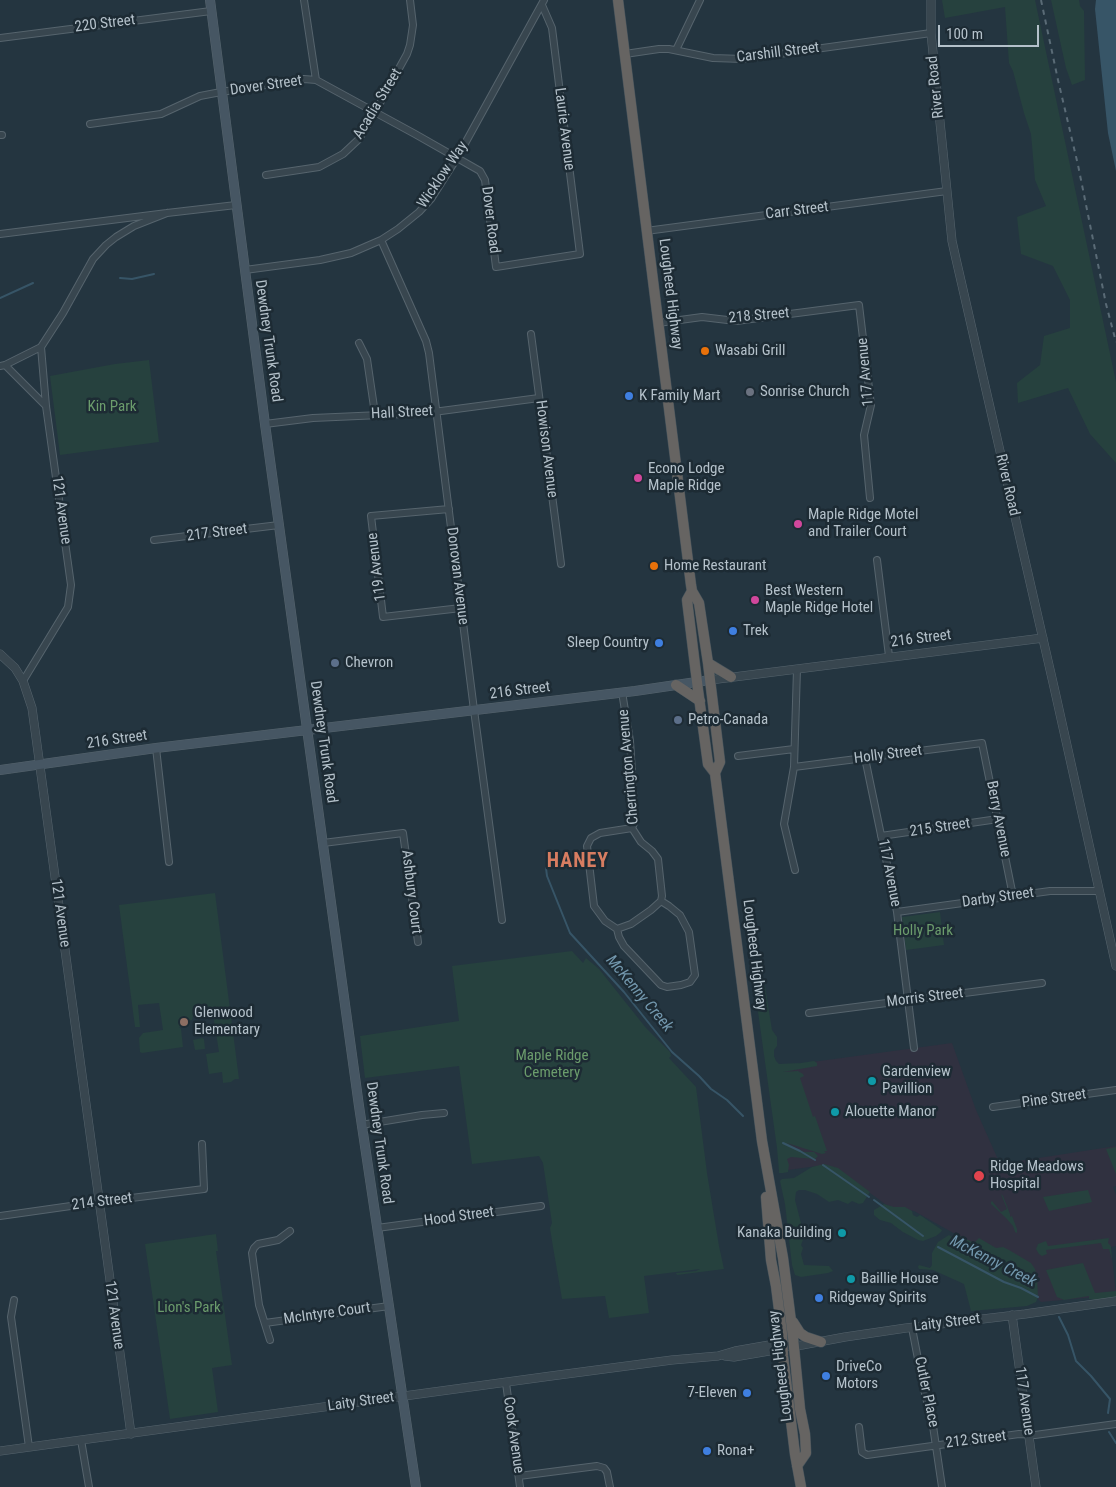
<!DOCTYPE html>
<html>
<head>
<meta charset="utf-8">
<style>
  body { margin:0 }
  #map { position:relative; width:1116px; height:1487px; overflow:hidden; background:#243540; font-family:"Roboto Condensed",sans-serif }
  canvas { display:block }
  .scale { position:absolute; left:938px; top:25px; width:101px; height:22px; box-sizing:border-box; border:2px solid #b4c1ca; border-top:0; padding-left:6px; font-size:15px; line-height:18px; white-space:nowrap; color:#b4c1ca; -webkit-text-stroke:4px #1d2b34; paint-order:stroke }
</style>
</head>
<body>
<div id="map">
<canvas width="1116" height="1487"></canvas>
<div class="scale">100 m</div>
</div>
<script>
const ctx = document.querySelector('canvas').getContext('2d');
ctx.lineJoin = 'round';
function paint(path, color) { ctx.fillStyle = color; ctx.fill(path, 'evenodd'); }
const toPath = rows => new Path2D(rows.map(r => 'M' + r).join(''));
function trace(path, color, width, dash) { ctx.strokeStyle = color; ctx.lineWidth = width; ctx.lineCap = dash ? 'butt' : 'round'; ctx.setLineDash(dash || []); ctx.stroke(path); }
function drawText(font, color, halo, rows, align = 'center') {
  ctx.font = font + ' "Roboto Condensed",sans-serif'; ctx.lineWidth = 5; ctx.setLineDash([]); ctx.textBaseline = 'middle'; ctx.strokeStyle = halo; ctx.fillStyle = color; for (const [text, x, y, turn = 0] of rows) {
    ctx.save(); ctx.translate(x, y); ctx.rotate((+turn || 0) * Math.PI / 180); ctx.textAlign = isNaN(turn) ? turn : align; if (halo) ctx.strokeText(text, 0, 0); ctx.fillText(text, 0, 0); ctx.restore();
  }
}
const medical = toPath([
  [952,1043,976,1110,1000,1164,1116,1146,1116,1186,1113,1187,1116,1195,1116,1246,1111,1247,1116,1295,1041,1302,998,1258,914,1211,889,1207,855,1182,817,1166,781,1171,768,1068]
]);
const green = toPath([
  [942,0,1035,0,1116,382,1116,463,1090,434,1068,388,1018,403,1017,383,1040,365,1044,336,1070,328,1070,300,1053,266,1021,254,1017,217,1046,206,1035,180,1031,134,1024,113,1013,71,1009,63,1005,7,945,18],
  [1051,0,1079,0,1080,6,1084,11,1085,80,1072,85,1066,68],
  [149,360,159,442,60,455,50,376,115,364],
  [215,893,239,1079,235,1079,231,1082,223,1083,222,1072,209,1074,206,1054,219,1052,213,1014,193,1016,192,1020,183,1022,183,1027,179,1027,181,1029,183,1047,142,1053,140,1052,139,1038,143,1033,163,1030,159,1003,138,1005,140,1027,135,1027,119,905],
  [940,912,944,945,906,950,902,917],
  [572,951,583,963,586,958,599,969,646,1028,670,1052,671,1056,669,1058,696,1087,707,1173,719,1246,724,1269,677,1275,676,1273,696,1271,700,1269,644,1276,649,1313,609,1318,605,1296,562,1299,553,1247,550,1228,552,1223,543,1163,539,1156,472,1164,459,1066,365,1078,360,1036,459,1021,452,966],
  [753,976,759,977,765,986,772,1030,777,1037,777,1046,774,1050,774,1056,776,1061,779,1064,801,1063,814,1061,817,1063,817,1066,783,1072,798,1071,803,1074,804,1076,800,1078,813,1117,815,1116,827,1151,824,1151,826,1153,822,1154,787,1143,794,1147,804,1152,814,1152,818,1156,815,1159,791,1157,787,1159,789,1165,788,1172,783,1173,779,1173,779,1171,777,1148],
  [202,1038,204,1039,205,1049,195,1050,193,1040],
  [1116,1147,1116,1174,1106,1149],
  [824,1164,838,1168,870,1192,863,1203,859,1204,852,1201,848,1204,838,1200,829,1202,817,1194,805,1190,799,1190,796,1192,795,1200,801,1223,801,1232,804,1237,801,1245,803,1248,801,1254,804,1265,829,1266,833,1271,828,1273,801,1277,795,1275,792,1265,785,1204,780,1181,782,1179,794,1178,812,1167],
  [1088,1190,1092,1202,1049,1211,1043,1197],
  [1001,1194,1003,1196,1010,1214,1010,1217,1012,1216,1017,1229,1017,1233,1015,1232,1013,1226,1006,1218,991,1204,991,1202,992,1201,1001,1212,1007,1209],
  [884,1204,894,1207,905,1207,912,1211,913,1215,917,1217,920,1215,942,1230,941,1232,936,1236,923,1241,918,1240,903,1232,891,1223,880,1220,874,1215,874,1210],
  [216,1234,218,1251,216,1251,232,1365,212,1368,218,1412,170,1419,145,1244],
  [949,1235,955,1239,960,1236,974,1243,979,1238,996,1248,1003,1247,1009,1250,1031,1263,1035,1269,1037,1277,1038,1297,1036,1302,1027,1306,971,1311,964,1284,933,1270,919,1269,918,1267,919,1265,930,1268,932,1265,932,1253,938,1242],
  [1109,1238,1108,1243,1111,1246,1112,1260,1109,1249,1103,1249,1101,1243,1046,1250,1047,1254,1042,1256,1039,1254,1036,1249,1038,1244,1046,1241,1048,1246],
  [1083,1263,1095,1293,1116,1291,1116,1298,1097,1300,1089,1299,1089,1296,1064,1300,1057,1297,1046,1270]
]);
const water = toPath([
  [1096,0,1116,0,1116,171,1108,133,1095,9]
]);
const stream = toPath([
  [120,278,132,279,154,274],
  [0,298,33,283],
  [546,868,547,876,570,933,624,992,672,1052,699,1076,711,1089,727,1100,743,1116],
  [783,1143,800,1151,815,1160],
  [823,1165,869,1197],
  [874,1200,923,1236],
  [938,1247,1004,1282,1021,1288,1038,1297],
  [1059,1317,1068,1335,1076,1361,1091,1376,1110,1399,1108,1413],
  [1109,1432,1116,1443]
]);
const minor = toPath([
  [304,0,316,80],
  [0,38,211,11],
  [676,50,700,0],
  [625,54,659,49,669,49,713,58,743,59,931,33],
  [90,124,161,114,200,96,221,92,304,79,316,80,415,134,480,171,485,180,496,267,580,254,552,28,542,5],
  [0,135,2,135],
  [266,175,319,167,343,154,359,139,375,112,407,54,410,45,413,25,410,0],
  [646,231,947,191],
  [0,234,167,213,236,205],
  [381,240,426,341,429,353,474,710,502,920],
  [245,270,320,260,351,253,381,240,398,229,419,212,431,199,457,158,544,0],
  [658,323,702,317,736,321,859,305,871,405,864,435,870,498],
  [531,334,561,564],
  [359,343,367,359,375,414],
  [5,365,46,406],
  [0,366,5,365,41,347],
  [265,424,313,418,426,413,539,398],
  [449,509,371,516,383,617,461,608],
  [154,540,279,525],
  [877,560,889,656],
  [23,681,68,607,71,585,46,406,41,347,63,313,93,259,106,245,116,237,134,226,167,213],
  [156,748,169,862],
  [738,756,794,749],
  [865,758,897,912,914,1048],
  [794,767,982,743,1013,896],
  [881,836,998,819],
  [323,843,403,833,418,942],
  [795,870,784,824,794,767,797,669],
  [897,912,1050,891,1099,891],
  [617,929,631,924,651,910,661,901,662,896,658,859,652,851,641,842,632,828,635,821,630,741,622,692],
  [617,929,619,937,624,946,661,985,667,987,681,985,690,982,695,975,689,932,680,915,669,906,661,901],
  [617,929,605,921,594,906,587,846,591,838,600,833,632,828],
  [809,1013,1042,983],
  [993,1107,1116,1090],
  [361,1125,422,1115,444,1113],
  [0,1216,99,1202,204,1189,202,1144],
  [377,1228,541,1206],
  [14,1300,11,1317,29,1447],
  [265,1323,389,1306],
  [912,1328,923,1385,933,1426,942,1487],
  [270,1340,259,1305,252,1253,254,1248,258,1244,278,1240,290,1231],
  [506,1383,520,1487],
  [859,1427,862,1452,867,1455,1019,1434,1035,1435,1116,1424],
  [81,1440,89,1487],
  [519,1476,597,1466,604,1468,607,1472,610,1487]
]);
const tertiary = toPath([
  [931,0,931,33,952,241,956,259,1054,687,1116,966],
  [0,654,15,668,23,681,32,708,131,1434],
  [710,680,1043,638],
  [1012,1315,1036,1487],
  [725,1356,734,1357,775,1350,779,1347],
  [0,1451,551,1376,672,1360,718,1356,735,1351,775,1344,779,1347,802,1345,845,1337,906,1328,1025,1314,1116,1301]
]);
const secondary = toPath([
  [210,0,265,424,359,1106,416,1487],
  [0,770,156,748,635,691,710,680]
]);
const trunk = toPath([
  [618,0,691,585,692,591,699,603,708,663,720,762,715,773,762,1141,783,1258,793,1337,800,1409,805,1434,806,1453,797,1466],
  [692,591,687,600,698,690,708,764,715,773],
  [708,663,731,677],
  [676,685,700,701],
  [766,1197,771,1260,776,1286,782,1333,783,1356,795,1454,801,1487],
  [793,1322,800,1333,806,1337,821,1342]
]);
const rail = toPath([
  [1041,0,1058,80,1078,165,1106,304,1116,342]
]);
const markers = [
  [705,351,5,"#e8710a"],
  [750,392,5,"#6b7280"],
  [629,396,5,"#3f7fe0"],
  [638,478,5,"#d1479c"],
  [798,524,5,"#d1479c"],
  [654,566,5,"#e8710a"],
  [755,600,5,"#d1479c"],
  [733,631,5,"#3f7fe0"],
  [659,643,5,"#3f7fe0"],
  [335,663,5,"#5c6f8a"],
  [678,720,5,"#5c6f8a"],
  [184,1022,5,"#8d6e63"],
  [872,1081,5,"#0f9aa8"],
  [835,1112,5,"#0f9aa8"],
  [979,1176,6,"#e0444e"],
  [842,1233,5,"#0f9aa8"],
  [851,1279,5,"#0f9aa8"],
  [819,1298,5,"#3f7fe0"],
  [826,1376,5,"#3f7fe0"],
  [747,1393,5,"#3f7fe0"],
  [707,1451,5,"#3f7fe0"]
];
const streetNames = [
  ["220 Street",105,24,-7],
  ["Carshill Street",778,53,-7],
  ["Dover Street",266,86,-8],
  ["River Road",936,87,-96],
  ["Acadia Street",378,104,-59],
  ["Laurie Avenue",564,129,83],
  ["Wicklow Way",443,175,-56],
  ["Carr Street",797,211,-7],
  ["Dover Road",490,220,83],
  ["Lougheed Highway",670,294,83],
  ["218 Street",759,316,-5],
  ["Dewdney Trunk Road",268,341,82],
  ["117 Avenue",866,372,-95],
  ["Hall Street",402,413,-3],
  ["Howison Avenue",546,449,83],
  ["River Road",1007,485,77],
  ["121 Avenue",61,510,82],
  ["217 Street",217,533,-7],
  ["119 Avenue",377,567,-97],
  ["Donovan Avenue",457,576,83],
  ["216 Street",921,639,-7],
  ["216 Street",520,691,-7],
  ["216 Street",117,740,-8],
  ["Dewdney Trunk Road",323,742,82],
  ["Holly Street",888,755,-7],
  ["Cherrington Avenue",629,767,-95],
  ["Berry Avenue",998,819,79],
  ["215 Street",940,828,-8],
  ["117 Avenue",889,873,79],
  ["Ashbury Court",411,892,83],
  ["Darby Street",998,898,-8],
  ["121 Avenue",60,913,82],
  ["Lougheed Highway",754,955,83],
  ["Morris Street",925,998,-7],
  ["Pine Street",1054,1099,-8],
  ["Dewdney Trunk Road",379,1143,82],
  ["214 Street",102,1202,-7],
  ["Hood Street",459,1217,-8],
  ["McIntyre Court",327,1314,-8],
  ["121 Avenue",114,1315,82],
  ["Laity Street",947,1323,-7],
  ["Lougheed Highway",781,1366,-97],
  ["Cutler Place",926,1392,78],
  ["117 Avenue",1024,1401,82],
  ["Laity Street",361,1402,-8],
  ["Cook Avenue",513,1435,82],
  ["212 Street",976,1440,-7]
];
const poiNames = [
  ["Wasabi Grill",715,351],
  ["Sonrise Church",760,392],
  ["K Family Mart",639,396],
  ["Econo Lodge",648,469],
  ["Maple Ridge",648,486],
  ["Maple Ridge Motel",808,515],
  ["and Trailer Court",808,532],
  ["Home Restaurant",664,566],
  ["Best Western",765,591],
  ["Maple Ridge Hotel",765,608],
  ["Trek",743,631],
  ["Sleep Country",649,643,"right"],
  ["Chevron",345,663],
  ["Petro-Canada",688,720],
  ["Glenwood",194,1013],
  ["Elementary",194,1030],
  ["Gardenview",882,1072],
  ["Pavillion",882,1089],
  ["Alouette Manor",845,1112],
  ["Ridge Meadows",990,1167],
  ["Hospital",990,1184],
  ["Kanaka Building",832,1233,"right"],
  ["Baillie House",861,1279],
  ["Ridgeway Spirits",829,1298],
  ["DriveCo",836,1367],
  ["Motors",836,1384],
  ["7-Eleven",737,1393,"right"],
  ["Rona+",717,1451]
];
const parkNames = [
  ["Kin Park",112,407],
  ["Holly Park",923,931],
  ["Maple Ridge",552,1056],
  ["Cemetery",552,1073],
  ["Lion's Park",189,1308]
];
const waterNames = [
  ["McKenny Creek",639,994,50],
  ["McKenny Creek",993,1262,27]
];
const districtNames = [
  ["HANEY",578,862]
];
paint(medical, '#303140');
paint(green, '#26413e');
paint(water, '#375567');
trace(stream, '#375567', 2);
trace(minor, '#56646d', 8);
trace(tertiary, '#56646d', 9);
trace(secondary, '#56646d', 10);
trace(trunk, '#43515a', 11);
trace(minor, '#38464f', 6);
trace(tertiary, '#38464f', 8);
trace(secondary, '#465663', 9);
trace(trunk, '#666462', 10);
trace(rail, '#5a6b76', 2, [5, 5]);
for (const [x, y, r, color] of markers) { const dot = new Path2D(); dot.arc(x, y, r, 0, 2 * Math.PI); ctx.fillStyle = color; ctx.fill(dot); trace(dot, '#1d2b34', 2); }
drawText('15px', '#b4c1ca', '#1d2b34', streetNames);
drawText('15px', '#b4c1ca', '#1d2b34', poiNames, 'left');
drawText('15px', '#6b9c6c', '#1d2b34', parkNames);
drawText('italic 16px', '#7398ae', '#1d2b34', waterNames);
ctx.letterSpacing = '1px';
drawText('bold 20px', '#d87d61', '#1d2b34', districtNames);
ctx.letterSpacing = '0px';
</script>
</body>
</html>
